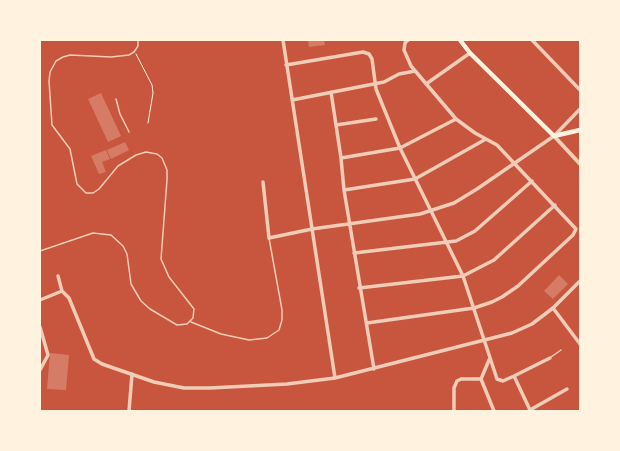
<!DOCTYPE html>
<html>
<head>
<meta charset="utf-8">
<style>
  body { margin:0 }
  #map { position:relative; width:620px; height:451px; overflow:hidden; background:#c8553d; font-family:Ubuntu,sans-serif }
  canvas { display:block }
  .frame { position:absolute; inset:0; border:41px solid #fff3e0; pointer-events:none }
</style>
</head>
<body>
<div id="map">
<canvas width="620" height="451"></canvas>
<div class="frame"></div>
</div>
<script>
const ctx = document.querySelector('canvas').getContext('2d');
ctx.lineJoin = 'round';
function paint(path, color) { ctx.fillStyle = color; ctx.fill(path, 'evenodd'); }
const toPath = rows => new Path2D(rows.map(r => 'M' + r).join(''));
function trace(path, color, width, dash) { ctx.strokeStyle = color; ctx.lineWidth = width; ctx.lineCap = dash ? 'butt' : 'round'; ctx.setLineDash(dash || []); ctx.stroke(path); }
const building = toPath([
  [308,40,324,40,325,45,309,47],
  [101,93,121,136,108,142,88,99],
  [125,142,129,150,111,159,107,150],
  [106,150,110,159,102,162,106,172,99,174,91,156],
  [559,275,568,284,553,299,544,291],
  [50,353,69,355,66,390,47,389]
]);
const path = toPath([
  [136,54,152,85,153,93,148,123]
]);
const service = toPath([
  [116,99,120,114,129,132],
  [40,251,93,233,111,235,123,246,127,254,131,284,141,301,150,309,177,325,187,324,193,318,194,309,169,277,161,259,167,180,167,170,162,158,157,154,146,152,136,155,118,166,99,189,93,193,86,193,77,184,70,149,52,125,49,81,50,72,56,61,63,57,70,55,111,57,129,55,134,52,138,46,138,40],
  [191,322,221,334,249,340,267,338,279,330,282,320,282,310,269,238],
  [551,357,561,350]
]);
const minor = toPath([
  [283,40,335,378],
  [532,40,580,90],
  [286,65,363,52,369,54,372,59,376,89,400,148,463,276,497,379,503,381,514,376,550,358],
  [426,84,470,53],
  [331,92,341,158,344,190,374,369],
  [292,100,384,82,399,74,415,71],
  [336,125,376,119],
  [341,158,400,148,456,119],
  [263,182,269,238,312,229,420,214,454,203,477,189,554,136,580,109],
  [344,190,415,179,486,139],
  [354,253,456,241,475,231,532,181],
  [58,276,62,291,69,298,94,359,102,364,154,382,184,388,210,388,287,384,335,378,512,333,532,324,553,308,580,281],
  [359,288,463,276,494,260,555,205],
  [40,300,62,291],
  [553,308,580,344],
  [367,323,474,308,492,302,502,297,518,286,573,235,576,229,497,145,475,133,456,119,411,66,404,50,405,43,408,40],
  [40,327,48,355,40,370],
  [489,360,481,379,494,411],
  [514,376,530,410],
  [530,410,567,389],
  [129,411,132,374],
  [454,411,454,388,457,381,461,379,481,379]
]);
const tertiary = toPath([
  [554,136,580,164]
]);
const secondary = toPath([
  [460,40,470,53,554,136,580,130]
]);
paint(building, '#d67c66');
trace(path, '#fff3e0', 1);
trace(service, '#f1ccb7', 1.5);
trace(minor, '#f1ccb7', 3.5);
trace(tertiary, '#f1ccb7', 4);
trace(secondary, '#fff3e0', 4.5);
</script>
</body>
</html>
